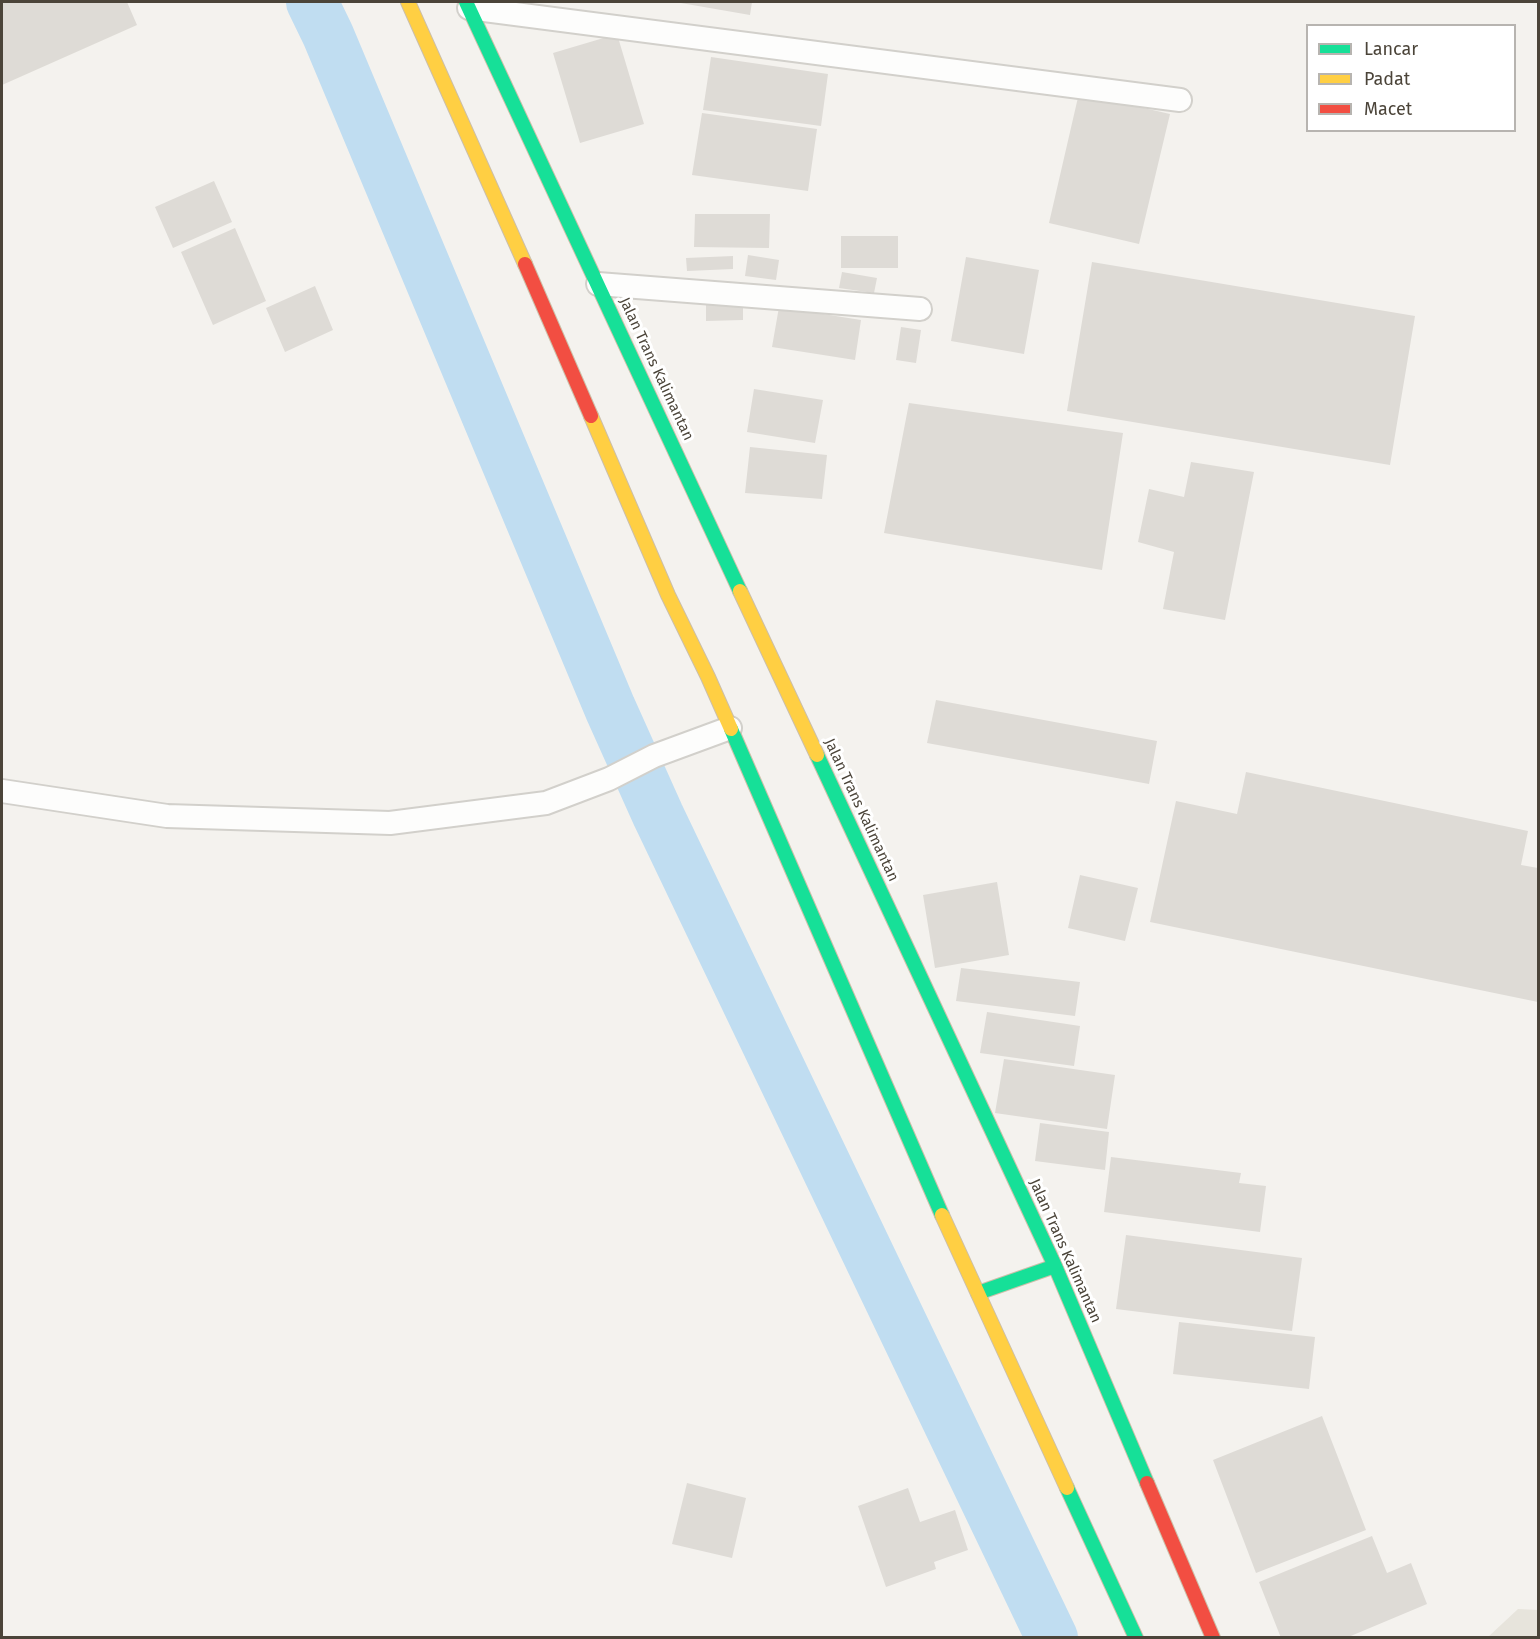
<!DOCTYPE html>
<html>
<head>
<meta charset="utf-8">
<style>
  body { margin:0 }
  #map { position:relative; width:1540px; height:1639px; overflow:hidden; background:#f4f2ee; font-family:"Fira Sans",sans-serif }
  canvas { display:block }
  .frame { position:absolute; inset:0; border:3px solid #4b4439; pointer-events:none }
  .legend { position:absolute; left:1306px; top:24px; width:210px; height:108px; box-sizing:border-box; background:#fff; border:2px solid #b7b4b0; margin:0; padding:8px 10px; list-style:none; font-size:18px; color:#4b4439 }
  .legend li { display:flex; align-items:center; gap:12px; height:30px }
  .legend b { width:30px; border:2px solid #b7b4b0 }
</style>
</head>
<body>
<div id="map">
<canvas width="1540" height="1639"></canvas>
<div class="frame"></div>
<ul class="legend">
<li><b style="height:8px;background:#16e098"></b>Lancar</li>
<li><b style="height:8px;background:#ffcf43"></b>Padat</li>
<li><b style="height:8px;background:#f24e42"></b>Macet</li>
</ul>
</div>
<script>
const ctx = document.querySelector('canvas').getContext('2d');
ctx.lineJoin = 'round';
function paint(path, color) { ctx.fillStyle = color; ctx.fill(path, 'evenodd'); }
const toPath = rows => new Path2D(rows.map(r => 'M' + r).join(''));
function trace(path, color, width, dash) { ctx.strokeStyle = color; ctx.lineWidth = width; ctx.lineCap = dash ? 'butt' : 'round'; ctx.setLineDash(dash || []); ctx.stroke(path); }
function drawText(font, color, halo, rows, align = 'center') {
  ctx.font = font + ' "Fira Sans",sans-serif'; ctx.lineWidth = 6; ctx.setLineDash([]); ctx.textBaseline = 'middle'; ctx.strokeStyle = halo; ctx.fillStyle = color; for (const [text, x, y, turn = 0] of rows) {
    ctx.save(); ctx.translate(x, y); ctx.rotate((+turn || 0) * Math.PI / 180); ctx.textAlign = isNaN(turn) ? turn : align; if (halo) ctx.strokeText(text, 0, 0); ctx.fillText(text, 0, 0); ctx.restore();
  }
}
const residential = toPath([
  [1518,1609,1538,1610,1538,1637,1488,1637]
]);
const canal = toPath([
  [312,2,328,35,610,708,658,815,1052,1638]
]);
const building = toPath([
  [2,2,127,2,137,25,2,85],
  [675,2,752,2,750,15],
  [617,34,644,124,580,143,553,53],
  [711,57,828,74,821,126,703,110],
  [1079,93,1170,114,1139,244,1049,223],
  [702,113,817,129,808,191,692,175],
  [214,181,232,222,173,248,155,207],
  [695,214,770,214,769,248,694,247],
  [235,228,266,301,213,325,181,252],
  [841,236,898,236,898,268,841,268],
  [748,255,779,260,776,280,745,276],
  [733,256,733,269,687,271,686,258],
  [966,257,1039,270,1024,354,951,341],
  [1092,262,1415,316,1390,465,1067,411],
  [842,272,877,278,874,293,839,288],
  [315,286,333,330,285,352,266,308],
  [706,303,743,303,743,320,706,321],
  [779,307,861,320,855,360,772,347],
  [901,327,921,330,916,363,896,360],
  [754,389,823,400,815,443,747,432],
  [909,403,1123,433,1102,570,884,533],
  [750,447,827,455,822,499,745,493],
  [1191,462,1254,472,1225,620,1163,609,1174,552,1138,542,1149,489,1184,497],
  [936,700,1157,741,1149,784,927,743],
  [1246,772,1528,831,1521,865,1538,868,1538,1002,1150,922,1176,801,1237,814],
  [1080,875,1138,888,1125,941,1068,928],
  [997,882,1009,955,935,968,923,895],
  [961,968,1080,982,1075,1016,956,1001],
  [987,1012,1080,1026,1074,1066,980,1053],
  [1004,1059,1115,1075,1107,1129,995,1113],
  [1040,1123,1109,1132,1105,1170,1035,1161],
  [1111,1157,1241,1173,1239,1183,1266,1186,1260,1232,1104,1212],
  [1126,1235,1302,1258,1292,1331,1116,1309],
  [1179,1322,1315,1337,1309,1389,1173,1374],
  [1322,1416,1366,1530,1256,1573,1213,1460],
  [687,1483,746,1498,732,1558,672,1544],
  [908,1488,920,1522,955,1510,968,1550,934,1562,936,1569,886,1587,858,1506],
  [1372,1536,1387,1573,1411,1563,1427,1604,1346,1638,1281,1638,1259,1582]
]);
const lane = toPath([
  [469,8,1180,100],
  [598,284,920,309],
  [2,791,167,816,390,823,546,803,609,779,654,756,730,728]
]);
const fast = toPath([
  [466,2,740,591],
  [731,729,942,1215],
  [817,755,1055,1266,1147,1483],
  [978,1293,1055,1266],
  [1067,1488,1136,1638]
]);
const slow = toPath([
  [408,2,525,264],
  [591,416,668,595,708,677,731,729],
  [740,591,817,755],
  [942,1215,1067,1488]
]);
const jam = toPath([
  [525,264,591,416],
  [1147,1483,1213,1638]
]);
const streetNames = [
  ["Jalan Trans Kalimantan",656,369,65],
  ["Jalan Trans Kalimantan",861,810,65],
  ["Jalan Trans Kalimantan",1065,1251,66]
];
paint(residential, '#e7e4dc');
trace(canal, '#c0ddf1', 52);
paint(building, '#dedbd6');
trace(lane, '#d2d0cb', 26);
trace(fast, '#ccbfa9', 16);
trace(slow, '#ccbfa9', 16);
trace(jam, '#ccbfa9', 16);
trace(lane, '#fdfdfc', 22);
trace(fast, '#16e098', 14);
trace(slow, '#ffcf43', 14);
trace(jam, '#f24e42', 14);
drawText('15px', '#4b4439', '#fff', streetNames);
</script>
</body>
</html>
